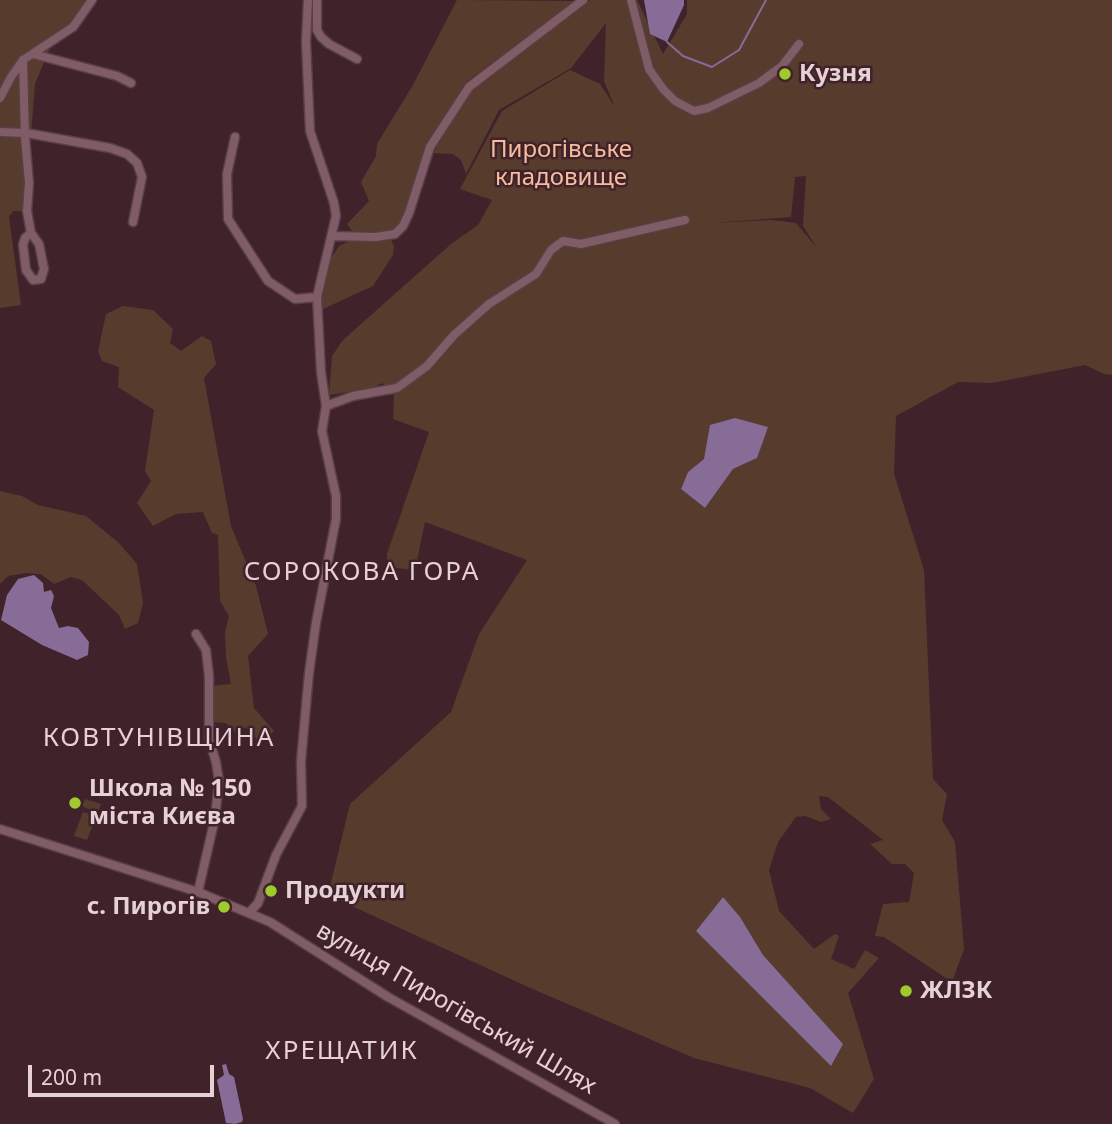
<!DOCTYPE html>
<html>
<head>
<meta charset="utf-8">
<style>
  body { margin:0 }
  #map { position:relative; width:1112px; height:1124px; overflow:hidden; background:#40222b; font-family:"Noto Sans",sans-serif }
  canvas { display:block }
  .scale { position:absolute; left:28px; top:1065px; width:186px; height:32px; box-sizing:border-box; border:4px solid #e6d1d6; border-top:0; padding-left:9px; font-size:21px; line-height:24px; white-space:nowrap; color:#e6d1d6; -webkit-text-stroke:5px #40222b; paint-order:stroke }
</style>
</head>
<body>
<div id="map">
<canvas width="1112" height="1124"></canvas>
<div class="scale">200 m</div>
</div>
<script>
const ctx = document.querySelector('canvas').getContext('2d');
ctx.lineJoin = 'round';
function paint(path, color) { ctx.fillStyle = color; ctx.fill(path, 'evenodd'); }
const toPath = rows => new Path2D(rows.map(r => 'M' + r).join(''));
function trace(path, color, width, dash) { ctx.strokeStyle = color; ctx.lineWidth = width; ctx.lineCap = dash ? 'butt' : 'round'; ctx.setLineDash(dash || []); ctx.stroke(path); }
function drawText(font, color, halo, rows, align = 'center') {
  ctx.font = font + ' "Noto Sans",sans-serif'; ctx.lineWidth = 5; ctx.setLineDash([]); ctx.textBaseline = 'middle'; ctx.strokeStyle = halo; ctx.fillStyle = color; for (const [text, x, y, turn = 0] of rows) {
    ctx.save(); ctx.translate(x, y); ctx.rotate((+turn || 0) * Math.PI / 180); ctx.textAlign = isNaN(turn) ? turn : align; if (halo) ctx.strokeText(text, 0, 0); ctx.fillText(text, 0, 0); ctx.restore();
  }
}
const green = toPath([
  [0,0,92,0,73,27,31,57,50,48,35,84,25,211,13,211,9,217,21,305,0,308],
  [457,0,574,1,465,83,432,136,418,171,403,219,395,230,390,233,352,231,347,224,369,201,361,182,376,156,377,144,413,85],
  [590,0,637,0,663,54,687,14,687,0,1112,0,1112,375,1104,374,1085,365,992,383,958,382,896,416,894,474,924,570,933,779,947,794,942,820,955,842,964,949,952,982,884,937,875,936,883,904,909,902,914,873,905,864,892,864,870,844,883,840,828,797,819,796,821,809,831,819,821,822,805,816,796,817,778,842,769,870,779,911,814,949,835,934,839,936,831,959,854,969,865,950,879,958,848,993,874,1079,853,1113,810,1088,694,1058,528,987,328,895,350,804,451,712,479,634,527,560,425,522,415,570,387,567,387,554,429,432,393,419,394,395,382,383,373,388,329,395,332,356,343,340,451,244,478,225,492,200,460,189,502,111,570,70,600,84,615,107,604,81,606,23,571,68,499,110,466,174,461,160,453,154,433,153,472,90],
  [806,176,803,226,817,248,796,223,772,220,712,223,791,217,795,177],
  [757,458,733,469,705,508,681,489,688,472,704,459],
  [723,897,740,918,763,955,842,1044,696,931],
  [391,239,394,246,393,255,373,286,323,309,319,303,329,261,339,246,350,241],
  [123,306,153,310,173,329,170,343,181,351,202,336,211,341,216,364,204,378,231,526,256,586,268,634,248,656,254,708,274,731,261,744,246,727,235,732,226,723,211,722,211,686,231,684,226,657,225,633,229,616,220,601,218,535,212,533,203,512,176,514,153,526,137,503,151,481,145,471,154,410,118,387,119,367,102,361,98,351,106,314],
  [0,491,22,496,38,505,86,516,119,543,137,564,143,603,138,623,125,629,119,615,82,580,71,577,54,584,41,574,26,573,8,576,0,584],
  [85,799,101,804,87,840,74,836,83,812,94,815,95,812,82,806]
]);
const water = toPath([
  [644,0,684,0,684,5,667,42,650,34],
  [735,418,768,427,757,458,733,469,705,508,681,489,688,472,704,459,710,425],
  [34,575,43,583,44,592,51,590,54,596,51,608,59,628,68,626,78,628,89,642,88,655,77,660,42,645,1,620,7,595,18,579],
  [723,897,740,917,763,955,843,1044,831,1066,696,931],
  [226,1064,229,1074,234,1077,243,1119,242,1122,235,1124,226,1123,217,1080,224,1075,222,1065]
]);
const stream = toPath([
  [667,42,683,56,712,67,739,50,766,0]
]);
const minor = toPath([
  [317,0,317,30,321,37,329,44,357,59],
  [631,0,649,69,663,89,675,101,694,111,708,108,759,83,782,66,799,44],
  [33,54,117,76,131,83],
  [23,60,25,137,29,183,27,211,31,233,25,238,23,245,26,270,33,280,41,279,44,269,39,244,31,233],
  [0,98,11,77,23,60,73,27,92,0],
  [0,132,26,133,110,148,127,154,137,163,142,177,133,222],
  [235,137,227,174,228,219,268,281,295,299,317,297],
  [333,236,376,237,395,234,403,226,409,213,430,147,469,87,583,0],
  [326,406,353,396,397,388,427,366,454,335,489,304,536,274,551,250,563,241,581,244,685,220],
  [196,634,206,650,209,676,209,739,216,762,219,781,215,818,198,892],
  [0,829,198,892,270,922,388,997,615,1124],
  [250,912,258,903,276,855,302,806,301,761,309,673,316,623,336,519,336,496,322,431,326,406,321,372,317,297,336,216,334,203,310,131,306,42,308,0]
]);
const markers = [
  [785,74,7,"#9eca2e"],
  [75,803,7,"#9eca2e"],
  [271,891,7,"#9eca2e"],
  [224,907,7,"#9eca2e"],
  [906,991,7,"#9eca2e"]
];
const poiNames = [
  ["Кузня",799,74],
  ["Школа № 150",89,789],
  ["міста Києва",89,817],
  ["Продукти",285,891],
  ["с. Пирогів",210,907,"right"],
  ["ЖЛЗК",920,991]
];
const parkNames = [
  ["Пирогівське",561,150],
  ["кладовище",561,178]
];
const streetNames = [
  ["вулиця Пирогівський Шлях",456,1009,30]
];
const neighbourhoodNames = [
  ["СОРОКОВА ГОРА",362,573],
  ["КОВТУНІВЩИНА",159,739],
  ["ХРЕЩАТИК",342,1052]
];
paint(green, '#573c2d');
paint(water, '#866c96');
trace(stream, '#866c96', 2);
trace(minor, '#583e46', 11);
trace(minor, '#805d66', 8);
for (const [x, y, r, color] of markers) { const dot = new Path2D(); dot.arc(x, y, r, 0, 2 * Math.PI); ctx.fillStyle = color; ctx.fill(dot); trace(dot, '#40222b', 2.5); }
drawText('bold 24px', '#e6d1d6', '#40222b', poiNames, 'left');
drawText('24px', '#f6bc9b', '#40222b', parkNames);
drawText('24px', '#e6d1d6', '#40222b', streetNames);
ctx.letterSpacing = '2px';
drawText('26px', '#e6d1d6', '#40222b', neighbourhoodNames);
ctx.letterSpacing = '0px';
</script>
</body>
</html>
